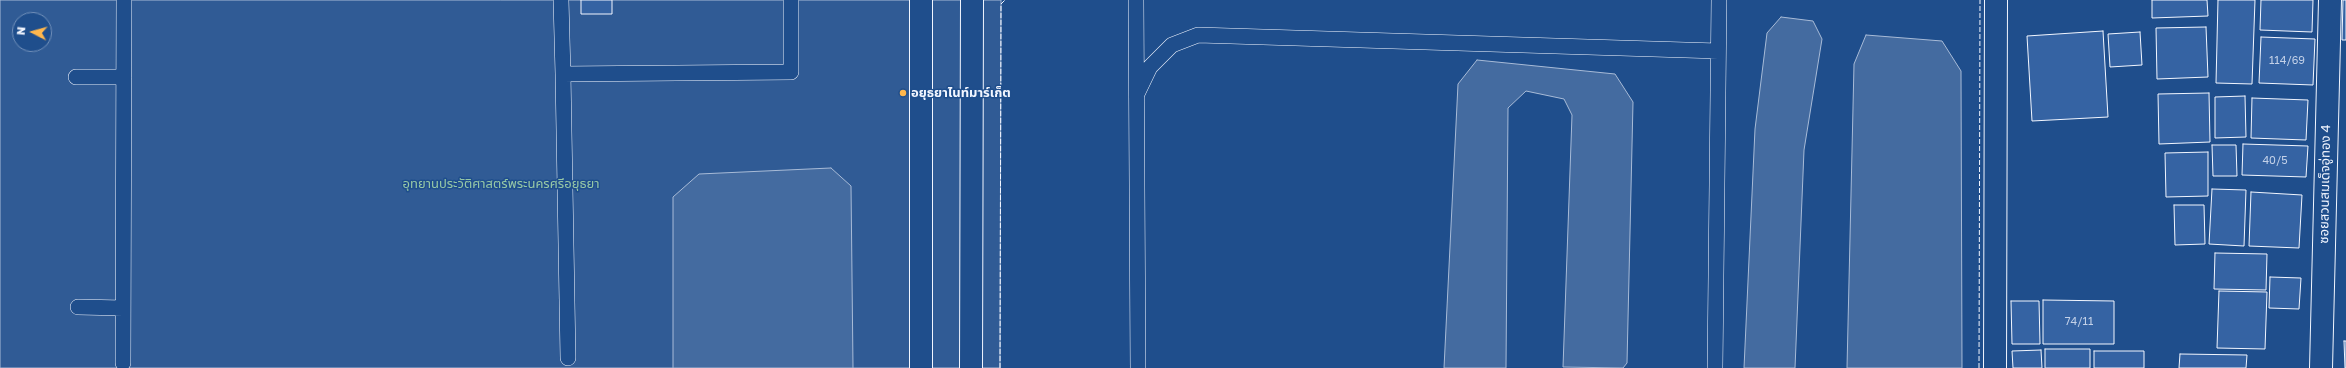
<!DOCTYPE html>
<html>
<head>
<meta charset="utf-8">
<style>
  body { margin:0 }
  #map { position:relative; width:2346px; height:368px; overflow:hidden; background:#1f4e8c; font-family:"Golos Text",sans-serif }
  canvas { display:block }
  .north { position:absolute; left:12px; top:12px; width:40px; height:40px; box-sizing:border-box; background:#1f4e8c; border:1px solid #7391ba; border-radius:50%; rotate:276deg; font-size:11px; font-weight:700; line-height:16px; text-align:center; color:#f2f6ff }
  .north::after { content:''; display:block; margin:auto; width:14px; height:18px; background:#ffb74d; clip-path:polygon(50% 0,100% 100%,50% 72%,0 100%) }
</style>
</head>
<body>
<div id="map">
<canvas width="2346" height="368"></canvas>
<div class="north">N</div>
</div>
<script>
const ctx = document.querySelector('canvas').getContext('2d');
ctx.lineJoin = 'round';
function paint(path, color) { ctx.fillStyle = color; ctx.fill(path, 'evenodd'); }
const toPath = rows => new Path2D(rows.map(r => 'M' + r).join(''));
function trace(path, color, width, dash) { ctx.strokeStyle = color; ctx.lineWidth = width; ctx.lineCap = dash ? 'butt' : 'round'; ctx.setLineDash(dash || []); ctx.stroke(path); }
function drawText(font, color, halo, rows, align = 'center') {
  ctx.font = font + ' "Golos Text","Noto Sans Thai",sans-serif'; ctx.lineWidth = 3; ctx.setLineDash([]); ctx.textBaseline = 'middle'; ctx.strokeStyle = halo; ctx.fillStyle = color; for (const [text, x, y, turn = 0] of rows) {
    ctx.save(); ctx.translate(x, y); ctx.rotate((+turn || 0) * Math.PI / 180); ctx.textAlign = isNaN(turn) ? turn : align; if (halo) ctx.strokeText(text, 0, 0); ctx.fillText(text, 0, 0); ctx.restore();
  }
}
const built = toPath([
  [0,0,1001,0,1000,368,0,368,0,0],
  [20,20,44,20,44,44,20,44,20,20]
]);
const water = toPath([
  [1781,17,1813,21,1822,39,1804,150,1795,368,1744,368,1755,129,1767,33,1781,17],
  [1866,35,1942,41,1961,71,1962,368,1847,368,1854,64,1866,35],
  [1477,60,1615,74,1633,102,1627,363,1623,368,1563,367,1572,115,1564,99,1526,91,1508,108,1506,368,1444,368,1458,84,1477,60],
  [831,168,851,186,853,368,673,368,673,197,699,174,831,168]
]);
const building = toPath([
  [581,0,612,0,612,14,581,14,581,0],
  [2152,0,2207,0,2208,16,2152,18,2152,0],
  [2218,0,2255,0,2252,84,2216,83,2218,0],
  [2261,0,2313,0,2312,32,2260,30,2261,0],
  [2343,0,2346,0,2346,40,2342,40,2343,0],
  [2206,27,2208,77,2157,79,2156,28,2206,27],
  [2103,31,2108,117,2032,121,2027,36,2103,31],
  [2140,32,2142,65,2110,67,2108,34,2140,32],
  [2261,37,2315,39,2313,85,2259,83,2261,37],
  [2209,93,2210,142,2159,144,2158,94,2209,93],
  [2245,96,2246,137,2215,138,2215,97,2245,96],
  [2252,98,2308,100,2306,140,2251,138,2252,98],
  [2243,144,2308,146,2306,177,2242,175,2243,144],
  [2212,145,2236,145,2237,176,2213,176,2212,145],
  [2208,152,2208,196,2166,197,2165,153,2208,152],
  [2212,189,2246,190,2244,246,2209,244,2212,189],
  [2251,192,2302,195,2299,248,2249,246,2251,192],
  [2174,205,2204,205,2205,244,2175,245,2174,205],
  [2215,253,2267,254,2266,290,2214,289,2215,253],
  [2270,277,2301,278,2299,309,2269,308,2270,277],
  [2219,291,2267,292,2265,349,2217,348,2219,291],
  [2043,300,2114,301,2114,344,2043,344,2043,300],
  [2011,301,2039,301,2040,344,2012,344,2011,301],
  [2344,341,2346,341,2346,368,2345,368,2344,341],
  [2045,349,2090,349,2090,368,2045,368,2045,349],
  [2041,350,2042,368,2013,368,2012,351,2041,350],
  [2094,351,2144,351,2144,368,2094,368,2094,351],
  [2180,354,2247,355,2246,368,2179,368,2180,354]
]);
const service = toPath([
  [561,0,563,74,791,72,791,0],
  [1136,0,1138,368],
  [563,74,568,358],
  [76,77,124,77],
  [1137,94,1150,67,1172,45,1198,35,1718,51],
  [78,307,123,308],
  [123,363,124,0],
  [1715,368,1719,0]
]);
const minor = toPath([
  [921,368,921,0],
  [971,368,972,0],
  [1995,368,1996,0],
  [2321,368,2330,0]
]);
const fence = toPath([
  [1000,368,1001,4,1005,0],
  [1979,368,1980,0]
]);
const markers = [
  [903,93,4,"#ffb74d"]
];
const numberNames = [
  ["114/69",2287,61],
  ["40/5",2275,161],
  ["74/11",2079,322]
];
const poiNames = [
  ["อยุธยาไนท์มาร์เก็ต",911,93]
];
const parkNames = [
  ["อุทยานประวัติศาสตร์พระนครศรีอยุธยา",501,184]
];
const streetNames = [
  ["ซอยสวนสมเด็จอู่ทอง 4",2325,184,-89]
];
paint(built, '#305b95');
trace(built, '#a8bbd7', 1);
paint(water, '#446ba0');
trace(water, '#a8bbd7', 1);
paint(building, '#3563a3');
trace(building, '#f2f6ff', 1);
trace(service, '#f2f6ff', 16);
trace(minor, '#f2f6ff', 24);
trace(service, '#1f4e8c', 15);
trace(minor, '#1f4e8c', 22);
trace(fence, '#f2f6ff', 1, [5, 2]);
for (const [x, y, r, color] of markers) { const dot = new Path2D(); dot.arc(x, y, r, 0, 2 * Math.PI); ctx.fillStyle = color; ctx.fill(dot); trace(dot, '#1f4e8c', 1.5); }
drawText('11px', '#c3d1e8', null, numberNames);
drawText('bold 13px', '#f2f6ff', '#1f4e8c', poiNames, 'left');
drawText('13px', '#97c8a6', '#1f4e8c', parkNames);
drawText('13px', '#f2f6ff', '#1f4e8c', streetNames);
</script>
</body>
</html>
